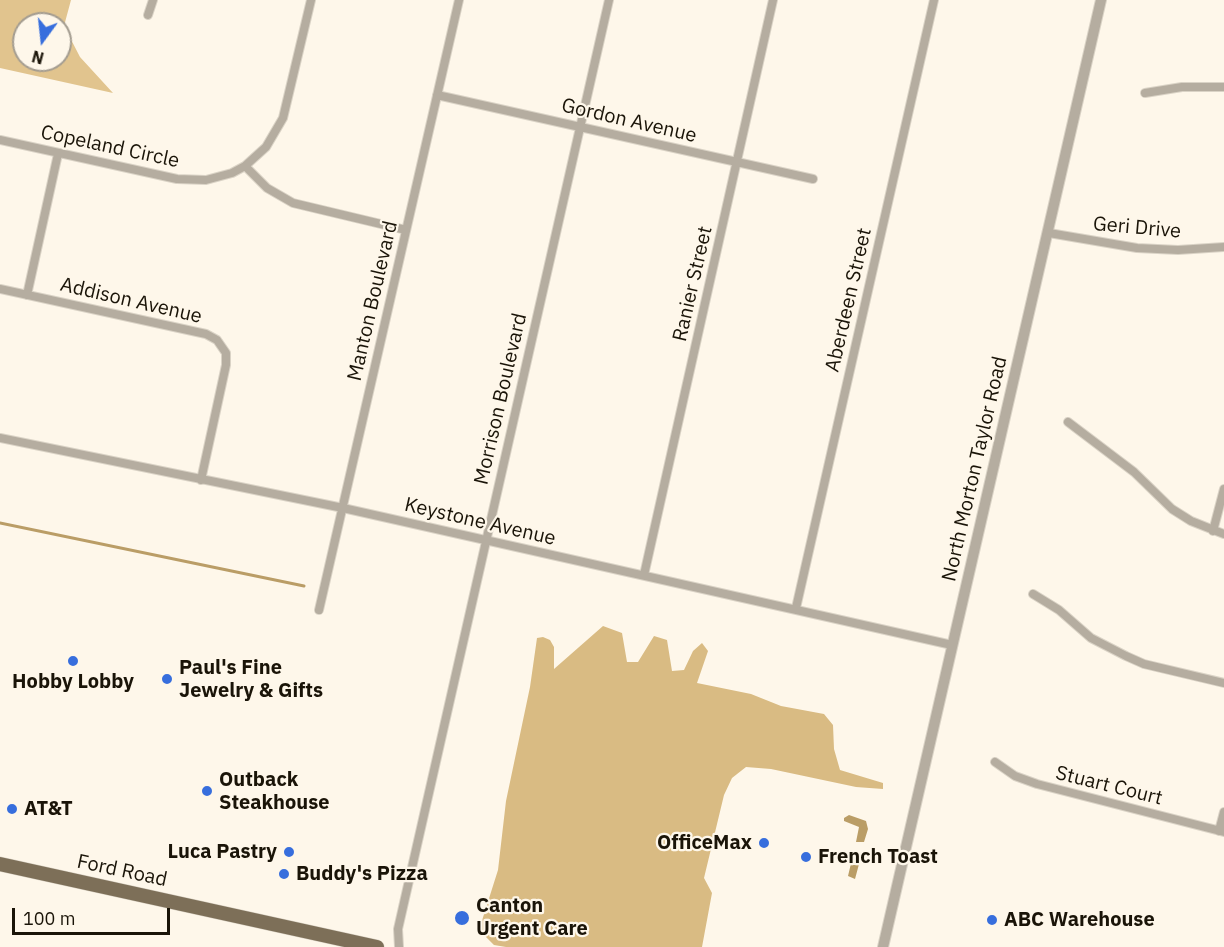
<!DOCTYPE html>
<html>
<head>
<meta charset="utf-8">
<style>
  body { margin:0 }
  #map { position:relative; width:1224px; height:947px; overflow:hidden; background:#fef7ea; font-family:"IBM Plex Sans",sans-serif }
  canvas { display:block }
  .north { position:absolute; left:12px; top:12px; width:60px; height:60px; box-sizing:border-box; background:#fef7ea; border:2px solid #a39c90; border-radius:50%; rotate:195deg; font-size:16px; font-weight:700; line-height:24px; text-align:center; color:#1a1408 }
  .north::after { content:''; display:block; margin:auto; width:21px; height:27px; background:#376edd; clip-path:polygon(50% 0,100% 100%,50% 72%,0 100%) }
  .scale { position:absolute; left:12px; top:908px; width:158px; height:27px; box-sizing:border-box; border:3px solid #1a1408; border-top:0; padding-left:8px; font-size:18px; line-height:21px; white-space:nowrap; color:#1a1408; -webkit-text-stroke:4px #fef7ea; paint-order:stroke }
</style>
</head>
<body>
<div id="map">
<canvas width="1224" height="947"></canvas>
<div class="north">N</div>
<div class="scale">100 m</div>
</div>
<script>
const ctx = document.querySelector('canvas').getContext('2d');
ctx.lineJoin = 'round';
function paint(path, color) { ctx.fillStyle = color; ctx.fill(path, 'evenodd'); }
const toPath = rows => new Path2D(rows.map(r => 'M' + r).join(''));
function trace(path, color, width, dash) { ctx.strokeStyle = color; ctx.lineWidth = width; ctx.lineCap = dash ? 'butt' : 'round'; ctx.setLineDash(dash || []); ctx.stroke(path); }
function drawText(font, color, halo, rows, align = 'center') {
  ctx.font = font + ' "IBM Plex Sans",sans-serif'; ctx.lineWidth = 4.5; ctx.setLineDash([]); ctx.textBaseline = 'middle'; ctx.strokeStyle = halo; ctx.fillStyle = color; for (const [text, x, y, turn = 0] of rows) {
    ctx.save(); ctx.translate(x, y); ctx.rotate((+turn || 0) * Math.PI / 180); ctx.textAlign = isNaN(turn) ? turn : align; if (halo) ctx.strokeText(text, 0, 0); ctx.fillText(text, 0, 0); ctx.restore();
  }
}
const green = toPath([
  [0,0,71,0,64,26,80,57,113,93,0,68],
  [24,24,60,24,60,60,24,60]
]);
const forest = toPath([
  [603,626,622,633,627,662,638,662,654,636,667,640,672,671,684,670,693,651,702,643,708,651,697,683,751,694,781,706,824,714,833,725,834,749,840,770,883,783,883,789,856,787,771,769,746,767,732,778,724,795,704,878,712,893,702,947,506,947,494,945,479,930,498,870,506,801,530,687,537,638,543,637,550,640,554,647,554,669]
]);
const water = toPath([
  [849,815,866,821,868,829,864,842,856,842,859,827,844,821,844,818],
  [854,851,862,853,855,879,848,876]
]);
const stream = toPath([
  [0,523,304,586]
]);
const minor = toPath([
  [148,15,153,0],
  [1145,93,1182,87,1224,87],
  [437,95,813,179],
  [0,140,177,179,206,180,232,173,245,166,266,147,283,118,311,0],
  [245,166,267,188,293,203,406,230],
  [1049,233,1137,248,1178,250,1224,247],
  [0,289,206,334,217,340,226,353,226,365,201,480],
  [27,295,58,154],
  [1068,422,1134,472,1172,509,1191,521,1224,534],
  [0,438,343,508,952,645],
  [1213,531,1224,489],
  [644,575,773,0],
  [1033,594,1059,610,1091,638,1126,656,1144,664,1224,683],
  [796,608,934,0],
  [319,610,459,0],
  [995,762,1015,776,1037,784,1224,832],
  [1219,831,1224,812],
  [399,947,398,929,609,0]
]);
const tertiary = toPath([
  [883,947,1101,0]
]);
const primary = toPath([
  [0,864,377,947]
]);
const markers = [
  [73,661,6,"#376edd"],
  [167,679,6,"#376edd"],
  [207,791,6,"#376edd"],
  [12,809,6,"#376edd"],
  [764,843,6,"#376edd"],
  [289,852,6,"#376edd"],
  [806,857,6,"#376edd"],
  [284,874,6,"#376edd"],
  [462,918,8,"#376edd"],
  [992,920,6,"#376edd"]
];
const streetNames = [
  ["Gordon Avenue",629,121,13],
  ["Copeland Circle",110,147,12],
  ["Geri Drive",1137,228,5],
  ["Ranier Street",693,284,-77],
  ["Aberdeen Street",849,300,-77],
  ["Addison Avenue",131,301,13],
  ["Manton Boulevard",373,301,-77],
  ["Morrison Boulevard",501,399,-77],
  ["North Morton Taylor Road",975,469,-77],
  ["Keystone Avenue",480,522,13],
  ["Stuart Court",1109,786,14],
  ["Ford Road",122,871,12]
];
const poiNames = [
  ["Paul's Fine",179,668],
  ["Jewelry & Gifts",179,691],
  ["Hobby Lobby",73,682,"center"],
  ["Outback",219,780],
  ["Steakhouse",219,803],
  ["AT&T",24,809],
  ["OfficeMax",752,843,"right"],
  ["Luca Pastry",277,852,"right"],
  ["French Toast",818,857],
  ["Buddy's Pizza",296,874],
  ["Canton",476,906],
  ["Urgent Care",476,929],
  ["ABC Warehouse",1004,920]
];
paint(green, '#e1c48e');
paint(forest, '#d9bb83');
paint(water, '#ba9d66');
trace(stream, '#ba9d66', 3);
trace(minor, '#dad3c6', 10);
trace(tertiary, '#dad3c6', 12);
trace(primary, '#dad3c6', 15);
trace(minor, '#b5ada0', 8);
trace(tertiary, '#b5ada0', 10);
trace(primary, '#7d6f58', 14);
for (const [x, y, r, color] of markers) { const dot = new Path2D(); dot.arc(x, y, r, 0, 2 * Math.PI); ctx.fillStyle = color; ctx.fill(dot); trace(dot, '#fef7ea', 2); }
drawText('20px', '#1a1408', '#fef7ea', streetNames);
drawText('bold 20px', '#1a1408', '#fef7ea', poiNames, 'left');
</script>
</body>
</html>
